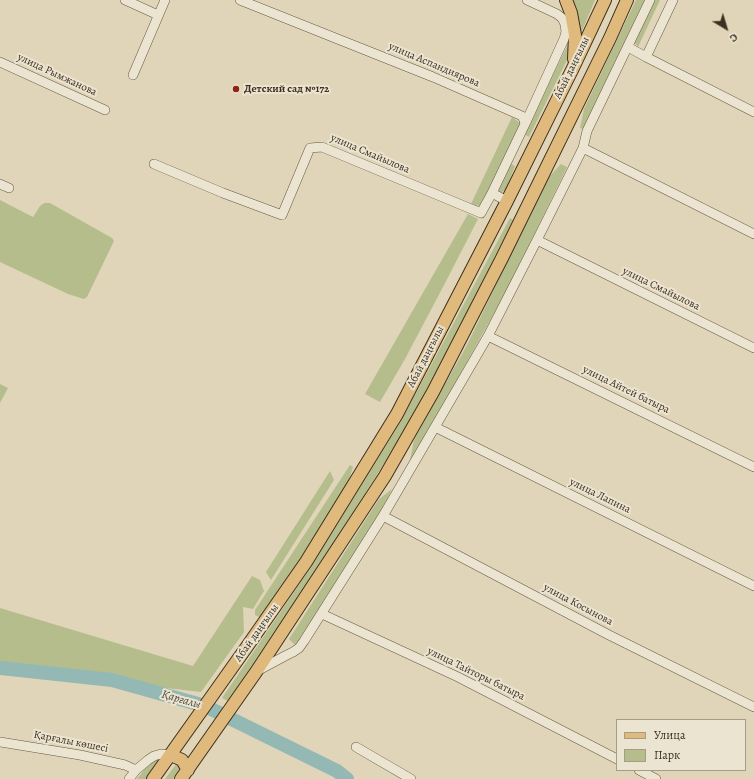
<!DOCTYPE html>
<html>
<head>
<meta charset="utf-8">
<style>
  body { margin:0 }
  #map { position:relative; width:754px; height:779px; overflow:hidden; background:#e0d5b8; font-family:Alegreya,serif }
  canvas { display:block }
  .legend { position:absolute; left:616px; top:719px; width:130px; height:52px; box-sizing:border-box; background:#ebe4d1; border:1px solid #a69c8a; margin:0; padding:5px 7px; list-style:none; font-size:12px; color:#3e2f20 }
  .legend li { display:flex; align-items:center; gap:8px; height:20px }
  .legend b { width:20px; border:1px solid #a69c8a }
  .north { position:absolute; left:706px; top:8px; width:40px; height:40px; -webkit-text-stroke:3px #ebe4d1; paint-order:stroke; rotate:142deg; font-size:11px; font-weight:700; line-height:16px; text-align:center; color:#3e2f20 }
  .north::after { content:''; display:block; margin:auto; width:14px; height:18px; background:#3e2f20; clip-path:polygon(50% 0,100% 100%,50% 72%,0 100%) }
</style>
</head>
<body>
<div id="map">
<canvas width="754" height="779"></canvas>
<ul class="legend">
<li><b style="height:5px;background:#e0ba7c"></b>Улица</li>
<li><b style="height:11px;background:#b5bd8d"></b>Парк</li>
</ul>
<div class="north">С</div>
</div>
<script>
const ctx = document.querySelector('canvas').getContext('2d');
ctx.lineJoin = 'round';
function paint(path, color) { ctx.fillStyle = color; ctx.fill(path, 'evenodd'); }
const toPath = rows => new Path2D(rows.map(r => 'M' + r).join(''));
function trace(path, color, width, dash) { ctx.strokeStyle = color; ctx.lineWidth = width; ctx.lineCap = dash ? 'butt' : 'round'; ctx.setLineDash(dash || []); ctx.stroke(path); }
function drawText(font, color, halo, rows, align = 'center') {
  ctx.font = font + ' Alegreya,serif'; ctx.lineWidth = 4; ctx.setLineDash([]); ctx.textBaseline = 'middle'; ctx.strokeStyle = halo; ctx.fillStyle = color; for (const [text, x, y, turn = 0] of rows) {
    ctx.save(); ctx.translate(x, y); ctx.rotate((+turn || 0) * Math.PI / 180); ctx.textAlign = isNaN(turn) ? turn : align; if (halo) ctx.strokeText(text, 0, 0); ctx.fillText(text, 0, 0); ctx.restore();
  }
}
const green = toPath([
  [571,0,595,0,579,38],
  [636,0,645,0,584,129,580,128,584,109],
  [655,0,660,0,638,47,634,42],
  [571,38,569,56,529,137,524,134],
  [512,117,520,123,518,131,481,205,476,206,471,204],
  [511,164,515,166,506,189,501,193,499,191,499,188],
  [561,164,567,167,508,288,412,461,410,460,414,440,467,345,548,178],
  [0,200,33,217,40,206,44,203,50,203,112,238,114,241,87,297,84,299,68,294,0,262],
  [468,214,478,219,443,287,405,359,380,402,365,394],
  [510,218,513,220,465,316,407,427,316,571,228,701,222,698,311,567,400,423],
  [0,384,8,388,0,403],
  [350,465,353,467,347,486,263,617,259,617,255,615,255,610],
  [330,471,334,480,271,580,266,572],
  [392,489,380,514,334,587,295,645,289,639,379,499],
  [252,576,260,580,264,591,253,609,243,607,244,632,201,692,0,669,0,608,193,666],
  [156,759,160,760,147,779,137,779,147,766],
  [177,763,181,767,173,779,165,779]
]);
const river = toPath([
  [0,668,112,680,205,706,337,771,347,779]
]);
const minor = toPath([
  [125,0,158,15],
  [240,0,433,77,522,116,524,120,525,124,492,193,507,201],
  [628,47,646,57,673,0],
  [646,57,754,112],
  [0,62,105,110],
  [133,75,165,0],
  [525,124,564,39,566,32,565,24,562,18,557,14,527,0],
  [583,148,754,234],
  [154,164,223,193,282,215,310,148,322,147,481,213,492,193],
  [0,184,9,188],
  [537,240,754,348],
  [488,336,754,467],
  [435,427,754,586],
  [383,516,609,635,754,707],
  [322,614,458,677,617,759],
  [257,671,285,656,293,652,299,648,304,641,383,516,435,427,488,336,537,240,583,148,587,131,650,0],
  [0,742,80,755,125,765,136,770],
  [356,747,411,779],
  [639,770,656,779],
  [129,779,136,770,148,760,154,756,161,754,171,755]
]);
const major = toPath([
  [566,0,571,13,575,35,574,59],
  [171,755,182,760,188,770],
  [153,779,246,648,306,562,397,414,507,201,573,68,605,0],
  [181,779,256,672,385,476,433,392,502,258,610,38,627,0]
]);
const markers = [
  [236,89,4,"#8f2418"]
];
const streetNames = [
  ["улица Аспандиярова",434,65,23],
  ["Абай даңғылы",572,68,-64],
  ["улица Рымжанова",57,75,25],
  ["улица Смайылова",370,154,23],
  ["улица Смайылова",661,289,26],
  ["Абай даңғылы",426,357,-63],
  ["улица Айтей батыра",626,390,26],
  ["улица Лапина",600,496,26],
  ["улица Косынова",578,605,28],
  ["Абай даңғылы",257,633,-55],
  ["улица Тайторы батыра",476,674,26],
  ["Қарғалы көшесі",71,742,11]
];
const poiNames = [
  ["Детский сад №172",244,89]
];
const waterNames = [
  ["Қарғалы",181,700,16]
];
paint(green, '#b5bd8d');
trace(river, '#94b8b4', 14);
trace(minor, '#665846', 10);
trace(major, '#3e2f20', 14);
trace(minor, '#ebe4d1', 9);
trace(major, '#e0ba7c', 12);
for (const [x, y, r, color] of markers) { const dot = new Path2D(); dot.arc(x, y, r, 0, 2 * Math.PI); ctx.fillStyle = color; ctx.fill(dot); trace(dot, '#ebe4d1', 1.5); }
drawText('11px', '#3e2f20', '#ebe4d1', streetNames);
drawText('bold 11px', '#3e2f20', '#ebe4d1', poiNames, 'left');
drawText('italic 12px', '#4f4a3e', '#ebe4d1', waterNames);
</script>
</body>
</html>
